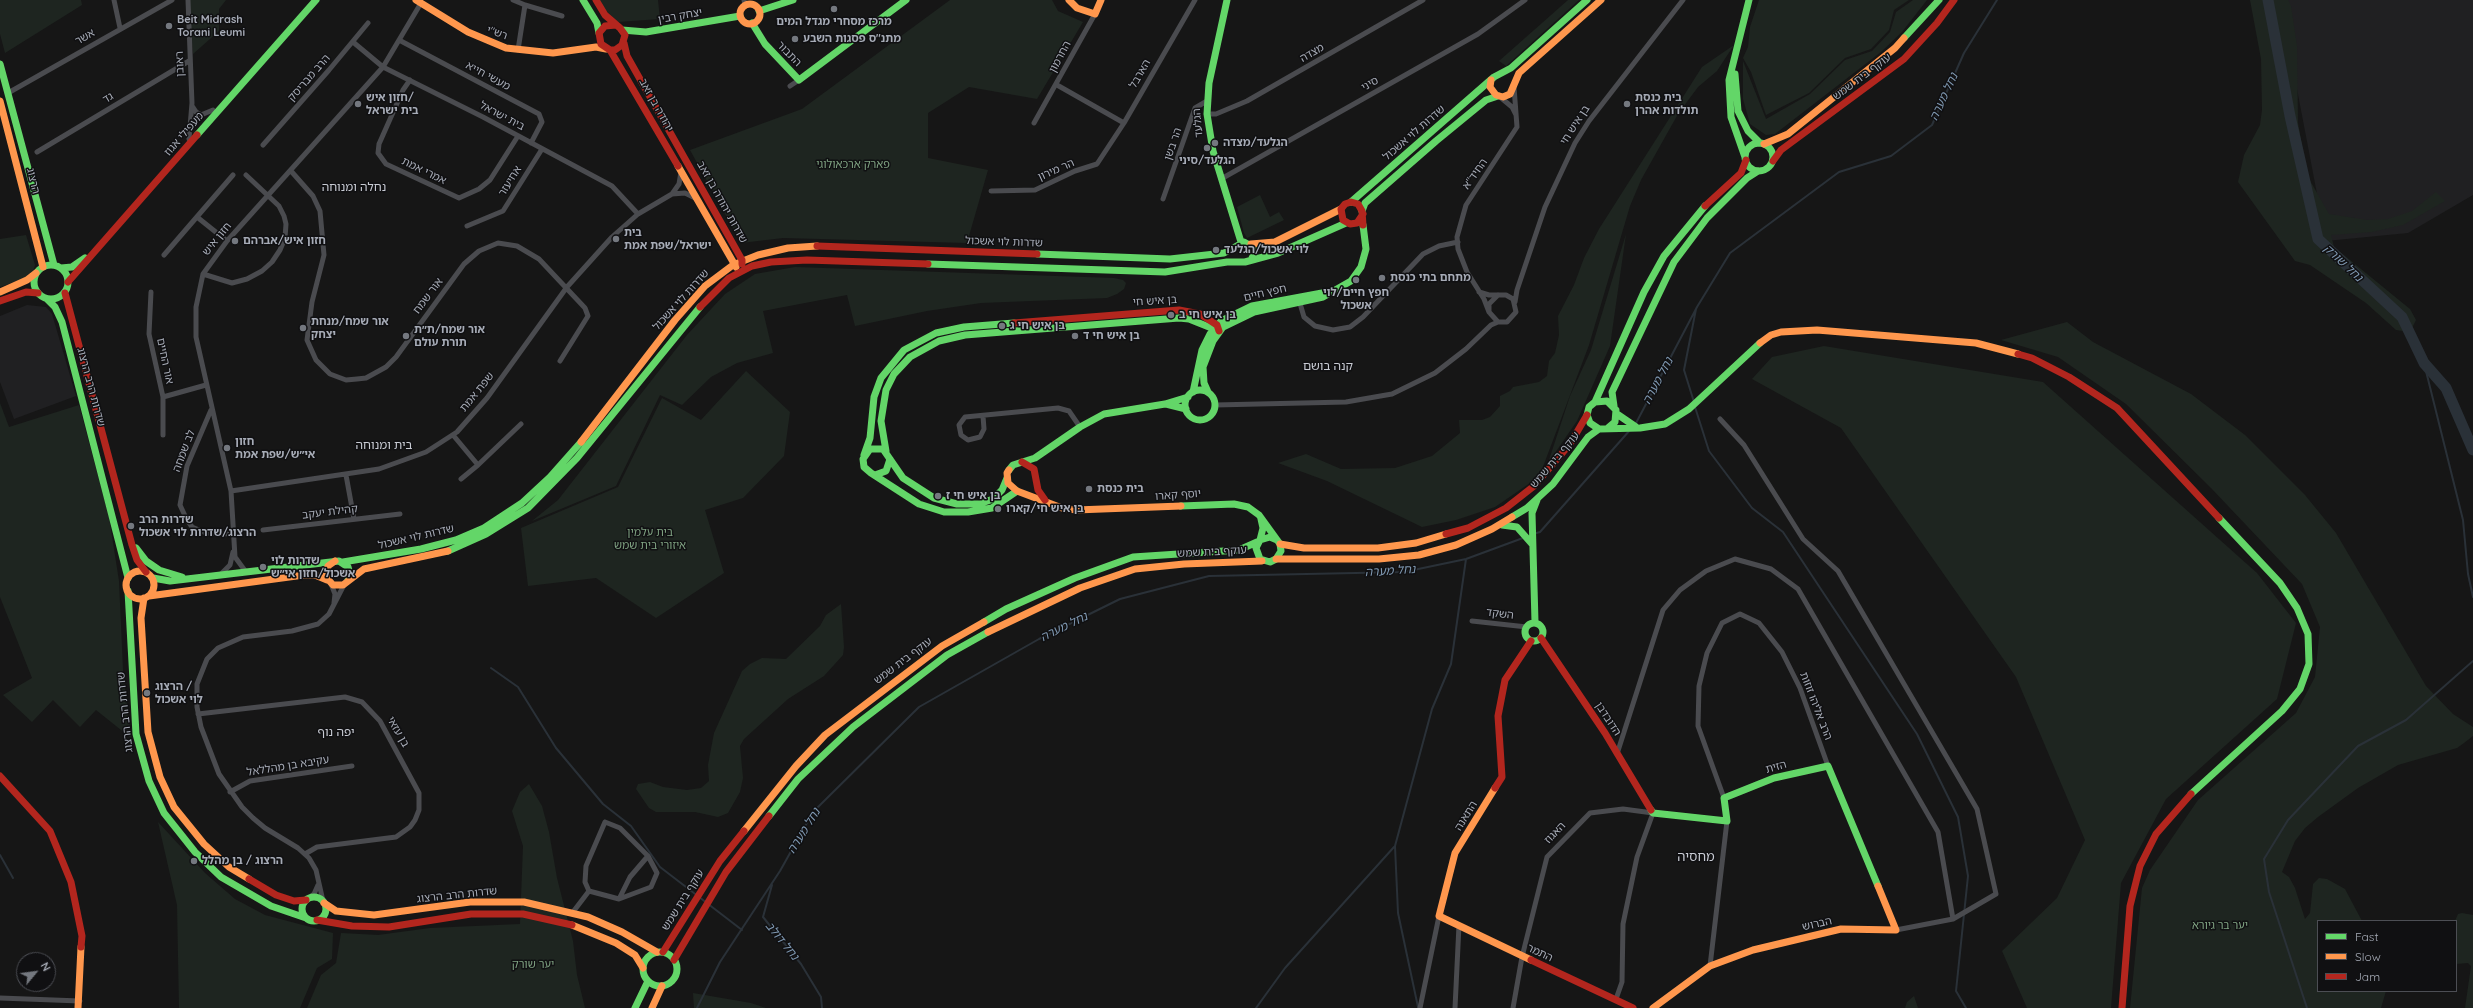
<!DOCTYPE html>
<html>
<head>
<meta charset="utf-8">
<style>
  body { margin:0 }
  #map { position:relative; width:2473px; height:1008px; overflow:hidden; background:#161616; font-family:Quicksand,sans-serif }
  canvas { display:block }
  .legend { position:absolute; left:2317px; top:920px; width:140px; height:72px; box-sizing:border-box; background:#101012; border:1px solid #4c4e54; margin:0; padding:5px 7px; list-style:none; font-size:12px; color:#a7acb7 }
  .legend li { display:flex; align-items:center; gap:8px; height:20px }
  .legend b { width:20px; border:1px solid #4c4e54 }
  .north { position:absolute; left:16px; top:952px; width:40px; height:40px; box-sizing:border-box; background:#101012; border:1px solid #4c4e54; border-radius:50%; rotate:61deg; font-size:11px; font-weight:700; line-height:16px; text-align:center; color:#a7acb7 }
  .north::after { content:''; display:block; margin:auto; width:14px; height:18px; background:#74787f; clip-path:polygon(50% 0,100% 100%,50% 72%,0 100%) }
</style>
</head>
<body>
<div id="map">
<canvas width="2473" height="1008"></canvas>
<ul class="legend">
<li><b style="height:5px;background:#63d668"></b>Fast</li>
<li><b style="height:5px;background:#ff974d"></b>Slow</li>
<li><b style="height:5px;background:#b3261e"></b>Jam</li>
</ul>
<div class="north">N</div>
</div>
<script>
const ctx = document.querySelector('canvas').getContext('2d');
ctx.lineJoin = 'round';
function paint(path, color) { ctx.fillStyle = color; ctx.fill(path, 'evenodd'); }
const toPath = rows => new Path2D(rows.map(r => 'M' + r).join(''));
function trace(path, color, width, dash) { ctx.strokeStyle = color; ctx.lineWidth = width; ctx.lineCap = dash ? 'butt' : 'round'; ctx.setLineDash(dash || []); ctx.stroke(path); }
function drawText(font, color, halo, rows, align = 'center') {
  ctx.font = font + ' Quicksand,"Noto Sans Hebrew",sans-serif'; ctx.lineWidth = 3; ctx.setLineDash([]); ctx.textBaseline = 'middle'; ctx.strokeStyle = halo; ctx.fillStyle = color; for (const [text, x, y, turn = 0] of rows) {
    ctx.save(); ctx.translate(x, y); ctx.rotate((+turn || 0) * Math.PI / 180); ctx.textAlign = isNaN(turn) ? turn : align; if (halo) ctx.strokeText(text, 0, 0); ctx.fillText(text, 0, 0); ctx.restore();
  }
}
const built = toPath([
  [2280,0,2473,0,2473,195,2408,233,2326,241],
  [27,305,46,307,52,314,76,396,14,419,0,382,0,316]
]);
const green = toPath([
  [0,0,81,0,82,5,5,53,0,34],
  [189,0,226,0,219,9,219,31,193,54],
  [598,0,658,0,660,19,618,22,603,8],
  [950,0,1052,0,1058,11,1083,22,1037,99,969,87,928,113,928,158,988,170,967,243,783,238,741,243,690,150,802,109],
  [1568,0,1579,0,1506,66,1499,61],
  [1759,0,1909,0,1894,10,1889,30,1871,49,1845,58,1809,93,1766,115,1751,72,1743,58,1748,47,1750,27],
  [1913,0,1927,0,1902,32,1881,52,1775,134,1766,135,1750,124,1743,99,1743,61,1766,119,1810,94,1845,60,1872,51,1890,32,1896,12],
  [2250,0,2288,0,2291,6,2297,46,2298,123,2304,156,2308,177,2329,214,2367,220,2388,219,2412,211,2436,192,2445,201,2403,225,2372,232,2331,235,2334,247,2410,309,2416,320,2410,332,2396,330,2366,303,2310,265,2295,261,2238,182,2244,155,2260,125,2262,110,2261,59],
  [1734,45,1717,71,1698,87,1678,114,1641,180,1630,206,1589,345,1541,472,1530,483,1495,507,1456,520,1422,527,1327,481,1278,463,1306,454,1341,469,1395,468,1432,456,1460,433,1459,420,1482,420,1490,417,1500,406,1500,396,1510,391,1513,387,1539,382,1547,376,1549,361,1555,353,1559,335,1558,316,1574,285,1584,258,1599,229,1702,67],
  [1260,195,1270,217,1279,212,1284,220,1247,238,1244,233,1237,207],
  [1626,234,1610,346,1577,421,1548,463,1570,396,1591,350],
  [26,235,35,265,33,272,26,278,0,287,0,239],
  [795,267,1114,278,1123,280,1126,283,1124,289,1117,294,1107,298,981,303,927,311,855,326,847,295,763,311,773,353,737,363,711,377,682,405,660,395,616,486,532,521,558,500,687,335,725,294,755,274],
  [2067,322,2093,342,2191,394,2245,435,2305,495,2336,533,2426,686,2453,714,2473,727,2473,736,2464,743,2457,748,2398,765,2358,788,2318,817,2305,828,2295,841,2282,872,2289,877,2295,888,2305,919,2310,913,2313,884,2319,878,2327,879,2345,889,2362,921,2318,921,2318,991,2386,991,2381,1008,2130,1008,2142,888,2150,870,2198,800,2296,713,2315,677,2320,627,2302,584,2211,488,2126,404,2058,357,2001,340],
  [1824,346,2043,382,2257,573,2296,623,2277,699,2166,799,2121,883,2111,1008,2027,1008,2002,951,2057,898,2085,840,2016,677,1841,428,1752,379,1772,357],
  [746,371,790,412,784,456,743,498,705,510,724,573,656,618,596,578,528,586,521,528,618,487,662,398,701,420],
  [0,403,9,427,79,405,109,517,119,581,123,670,131,738,96,710,80,727,53,700,32,722,3,695,32,678,0,597],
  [841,604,844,647,843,655,824,676,788,699,744,739,740,746,743,778,740,792,728,813,718,817,695,812,656,812,649,808,636,789,638,784,650,782,663,787,687,790,701,788,709,781,708,765,714,733,742,671,750,664,762,658,786,659,820,626,826,615],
  [529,784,542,806,549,832,557,878,573,941,577,975,585,1008,307,1008,321,975,336,963,341,933,378,935,430,928,520,924,523,846,512,811,520,792],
  [158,822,205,873,235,899,265,915,333,933,332,959,317,968,300,1008,179,1008,177,905],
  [2462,913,2473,915,2473,1008,2465,1008,2471,966,2468,963,2456,964,2455,921,2458,914],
  [693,993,751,1003,766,1008,694,1008],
  [1914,996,1918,1008,1905,1008,1907,1002]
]);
const stream = toPath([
  [2424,363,2463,520,2468,574,2473,597],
  [1694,402,1684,370,1696,309],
  [1695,407,1709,451,1752,508,1783,532,1917,734,1958,817,1968,876,1956,991,1966,1008],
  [1635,425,1697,307,1730,253,1839,172,1891,156,1932,125,1964,53,1997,0],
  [1533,534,1540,532,1630,430],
  [491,668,518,687,556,748,603,804,631,826,660,867,742,930],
  [0,855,13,878],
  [772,885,763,917,801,964,821,997,822,1008],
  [1418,1007,1398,913,1395,846,1432,709,1451,664,1466,559],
  [697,1008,720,962,780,871,813,812,919,707,1039,639,1120,599,1209,576,1404,572,1466,559,1523,538],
  [1256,1008,1285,968,1394,847],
  [2307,1008,2269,892,2264,859,2288,820,2358,746,2406,720,2473,661]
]);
const river = toPath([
  [2268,0,2290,116,2318,239,2402,317,2424,363,2446,388,2473,450]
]);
const street = toPath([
  [114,0,120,28],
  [188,0,192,103,189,139],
  [513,0,525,5,518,50],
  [744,0,745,5],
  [525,5,562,16],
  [399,40,539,114,542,122,531,143],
  [353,42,383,67,483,117,612,186,638,214],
  [410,80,403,90,379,144,378,153,386,164,459,198,479,189,490,180,518,136],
  [1057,85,1124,123],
  [790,86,799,80],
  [8,93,172,0],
  [1500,97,1512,107,1516,115],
  [192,106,196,112,201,115,213,110],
  [1207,114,1216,114,1247,101,1423,0],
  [1034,123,1095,14],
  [263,145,329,70,368,23],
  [37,152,189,61],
  [291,171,313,196,320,211,324,255,312,302,307,340,316,360,330,374,346,380,357,379,366,378,386,367,396,357,464,264,479,251,498,243,517,246,539,259,585,308,588,316,560,361],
  [1221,179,1478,34,1525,0],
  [991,191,1035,190,1075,171,1097,164,1124,123,1195,0],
  [672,194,679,184,681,172],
  [1163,199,1195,108,1207,101],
  [197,217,227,241],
  [467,226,503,211,542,149],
  [164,255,233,175],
  [203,274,232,283,247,279,262,271,272,262,280,250,285,238,286,224,284,216,279,206,246,175],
  [151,292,149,334,163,397,163,435],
  [1479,292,1489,295,1506,295,1513,299,1516,312,1507,322,1498,322,1489,312,1489,304,1498,295],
  [1299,300,1304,317,1315,326,1333,330,1350,327,1363,317,1423,254,1439,246,1458,242],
  [1515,302,1517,290,1545,207,1575,143,1589,121,1683,0],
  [1489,312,1484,299,1467,272,1458,249,1457,237,1466,205,1517,127,1514,87],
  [163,397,206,385],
  [1215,405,1346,402,1392,394,1435,373,1466,349,1491,325,1498,322],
  [211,410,187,466,180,505,186,518,192,527,206,533,234,534],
  [983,416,984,429,980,437,968,440,961,435,959,425,965,417,1058,408,1069,411,1080,427],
  [1720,419,1744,445,1803,539,1838,571,1977,809,1996,894,1953,919,1896,930],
  [453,435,478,465,521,424],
  [346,475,354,519],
  [461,479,478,465],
  [231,491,379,469,426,452,457,432,487,398,567,287,612,237,638,214,672,194,685,193,695,198],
  [263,530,400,514],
  [246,572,235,557,231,491,196,337,196,307,203,274,227,241,383,67,421,3],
  [221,574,230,565,233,552],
  [331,584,335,594,334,603],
  [1472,621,1527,627],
  [198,714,345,697,362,702,380,721,419,793,419,810,415,820,410,827,396,837,317,847,305,854],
  [1617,754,1663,610,1680,590,1706,571,1735,559,1771,569,1798,589,1938,832,1953,919],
  [230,792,250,781,352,766],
  [1724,798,1698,726,1699,686,1707,653,1722,623,1740,614,1759,623,1782,652,1800,688,1828,766],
  [605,822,620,828,648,856,657,873,651,887,619,899,589,891,585,882,586,866,605,822],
  [309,898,314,894,318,885],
  [619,899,630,877,648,856],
  [323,901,316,870,309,858,298,848,265,828,253,818,242,807,219,774,201,727,197,707,197,684,207,659,218,648,243,637,292,631,318,624,329,614,345,583],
  [573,912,589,891],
  [1710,966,1727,821],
  [0,998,80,1001],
  [1420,1008,1439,916],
  [1455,1008,1459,925],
  [1513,1008,1522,957,1547,857,1590,813,1623,809,1653,813,1637,857,1623,924,1622,982,1616,999]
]);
const fast = toPath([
  [583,0,597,23,599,33],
  [1227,0,1209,83,1207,114,1213,151,1241,242],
  [759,11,793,0],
  [752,23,765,44,799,80,906,0],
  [622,30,646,32,740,16],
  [1904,38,1939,0],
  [0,64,54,265],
  [1735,74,1738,111,1748,131,1760,143],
  [197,135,316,0],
  '1745 157a14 14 0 1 1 28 0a14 14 0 1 1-28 0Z',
  [1745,157,1731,117,1729,80,1749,0],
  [1351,202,1494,77,1511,68,1587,0],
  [1362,211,1365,203,1436,141,1486,100,1498,96],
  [1037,254,1170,259,1224,253,1244,242,1253,247,1254,254,1251,260],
  [928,264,1165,272,1227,262,1245,262,1278,253,1346,223],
  '34 282a17 17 0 1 1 34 0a17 17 0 1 1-34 0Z',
  [61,268,72,267,85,258],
  [47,299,55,307,62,322,128,578],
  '1185 405a15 15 0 1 1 30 0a15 15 0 1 1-30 0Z',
  [1193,392,1202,350,1210,334,1221,321,1252,306,1322,293],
  [1208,392,1204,383,1203,367,1213,341,1223,327,1254,312,1323,297,1351,281,1361,267,1366,249,1363,225],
  [1595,402,1644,292,1664,256,1705,206],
  [1166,404,1186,409],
  [1614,406,1612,392,1674,262,1707,218,1747,178,1758,171],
  [1617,414,1636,427],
  [1608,428,1615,422,1616,410,1607,401,1595,402,1589,407,1587,415,1590,423,1599,429,1640,428,1665,424,1689,409,1760,343],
  [886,451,881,421,886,390,894,374,910,357,939,341,965,335,1179,318,1189,319,1219,331],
  [864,455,870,438,874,397,881,378,904,350,936,333,964,327,1014,323],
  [1009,470,1013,465,1035,458,1080,427,1104,414,1165,404,1188,397],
  [875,475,886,471,890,459],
  [1007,478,1002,490,993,499,979,504,957,504,934,498,903,478,883,449,870,449,863,459,864,467,871,473,919,504,944,512,968,512,992,508,1017,491],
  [1181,506,1234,504,1248,507,1259,515,1280,544,1281,551,1276,559,1270,562,1260,559,1256,548,1260,540,1270,537,1277,540],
  [1512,517,1527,508,1553,484,1588,437,1599,429],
  [1502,525,1517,527,1532,544],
  [1260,540,1263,528,1261,519],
  [136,548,146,561,159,570,182,577],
  [448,551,486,534,528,508,577,458,700,307],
  [343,562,421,549,456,540,484,528,522,503,550,477,581,442],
  [153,578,170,581,339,561,348,567,350,574,348,580],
  [128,591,136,734,149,781,164,813,195,852,221,877,271,906,306,918],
  [984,622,1006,609,1075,578,1133,557,1239,550,1257,542],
  [1535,622,1532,513,1537,500],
  '1525 632a9 9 0 1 1 18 0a9 9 0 1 1-18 0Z',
  [2191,794,2282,711,2300,689,2309,664,2308,634,2297,608,2280,583,2219,518],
  [1651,810,1653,813,1727,821,1724,798,1774,778,1828,766,1878,886],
  [769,816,798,779,853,727,947,655,988,632],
  '302 909a12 12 0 1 1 24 0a12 12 0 1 1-24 0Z',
  '643 969a17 17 0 1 1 34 0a17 17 0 1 1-34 0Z',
  [635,1008,648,981]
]);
const slow = toPath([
  [416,0,468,32,506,48,553,53,596,47,606,49],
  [1069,0,1077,8,1095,14,1101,0],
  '740 14a10 10 0 1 1 20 0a10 10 0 1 1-20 0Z',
  [1491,80,1490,87,1496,95,1503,97,1510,94,1519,73,1601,0],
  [0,101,43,267],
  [1764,144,1788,134,1895,48,1904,38],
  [678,166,736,267],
  [1251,244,1275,242,1341,209],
  [0,292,27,280,36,273],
  [1760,343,1771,335,1781,332,1817,330,1976,343,2018,354],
  [581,442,675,320,705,286,733,265,758,255,788,248,817,246],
  [1009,470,1007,473,1008,483,1017,491,1062,508,1076,510,1181,506],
  [1280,544,1304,548,1378,548,1416,543,1446,534],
  [1276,559,1379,559,1419,555,1456,545,1492,529,1512,517],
  [335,561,328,566,326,577,333,585,343,585,364,569,448,551],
  '126 585a14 14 0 1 1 28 0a14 14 0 1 1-28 0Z',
  [149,596,304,575,315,575,327,580],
  [144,598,141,618,148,732,160,777,174,807,204,844,229,867,249,879],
  [988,632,1080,588,1135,569,1184,564,1262,561],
  [1495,788,1455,853,1439,916,1531,960],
  [744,831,796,766,825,735,942,646,984,622],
  [324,903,336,911,374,915,470,902,524,902,588,917,622,932,657,952],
  [572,925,616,943,635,955,643,968],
  [78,1008,81,947],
  [652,1008,662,986],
  [1653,1008,1710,966,1753,950,1841,929,1896,930,1878,886]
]);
const jam = toPath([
  [596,0,605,15,620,28,625,35,622,45,615,50,610,50,601,44,599,33,605,26,616,25],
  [624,43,627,56,742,260,742,264],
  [610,50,678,166],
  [1773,161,1781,150,1904,59,1937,23,1954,0],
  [1705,206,1741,173,1746,160],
  [1363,214,1357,223,1350,224,1343,220,1341,209,1345,204,1351,202,1358,204,1362,211,1363,225],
  [817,246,1037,254],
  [68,282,197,135],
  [65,293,132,545,137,560,146,572],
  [0,301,26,292,38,293],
  [700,307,729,278,752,266,771,262,807,260,928,264],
  [1014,323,1179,310,1200,314,1217,325,1219,331],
  [2018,354,2032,358,2069,377,2117,408,2219,518],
  [1022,462,1034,469,1038,490,1045,500],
  [1446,534,1468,528,1506,508,1534,486,1570,444,1587,415],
  [1541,638,1605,733,1651,810],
  [0,776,50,831,71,882,82,936,81,947],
  [1495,788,1502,777,1498,716,1505,680,1531,641],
  [249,879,276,895,294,901,306,900],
  [317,920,352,926,389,927,471,914,523,914,572,925],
  [663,952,720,861,744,831],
  [674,960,726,872,769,816],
  [1531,960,1633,1008],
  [2122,1008,2130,906,2140,866,2156,834,2191,794]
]);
const markers = [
  [834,9,4,"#74787f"],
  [169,26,4,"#74787f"],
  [795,39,4,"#74787f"],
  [358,104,4,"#74787f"],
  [1627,104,4,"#74787f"],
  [1215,143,4,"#74787f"],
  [1207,148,4,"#74787f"],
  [616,239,4,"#74787f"],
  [235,241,4,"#74787f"],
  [1216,250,4,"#74787f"],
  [1382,278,4,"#74787f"],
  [1356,280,4,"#74787f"],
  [1171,315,4,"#74787f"],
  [1002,326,4,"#74787f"],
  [303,328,4,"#74787f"],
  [406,336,4,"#74787f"],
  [1075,336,4,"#74787f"],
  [227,448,4,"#74787f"],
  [1089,489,4,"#74787f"],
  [938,496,4,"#74787f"],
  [998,509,4,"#74787f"],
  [131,526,4,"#74787f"],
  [263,567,4,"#74787f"],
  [147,693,4,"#74787f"],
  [194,861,4,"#74787f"]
];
const streetNames = [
  ["יצחק רבין",680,16,-10],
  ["רש\"י",497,33,19],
  ["אשר",85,37,-30],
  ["מצדה",1312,53,-30],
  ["התבור",789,54,46],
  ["החרמון",1060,57,-62],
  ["ראובן",180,64,-92],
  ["הארבל",1140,74,-60],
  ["מעשי חייא",488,76,28],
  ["עוקף בית שמש",1862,77,-37],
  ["הרב מבריסק",309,78,-49],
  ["סיני",1370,84,-29],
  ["גד",108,98,-31],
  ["יהודה בן זאב",656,105,61],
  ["בית ישראל",502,116,28],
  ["הגלעד",1198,123,-95],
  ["בן איש חי",1575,125,-57],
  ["שדרות לוי אשכול",1414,133,-41],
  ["מעפילי אגוז",184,134,-49],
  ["הר בשן",1173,144,-71],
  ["הר מירון",1056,170,-24],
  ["אמרי אמת",424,171,26],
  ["החיד\"א",1475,174,-55],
  ["הרצוג",33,181,76],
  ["אחיעזר",510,181,-58],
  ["שדרות יהודה בן זאב",722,202,61],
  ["חזון איש",217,239,-51],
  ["שדרות לוי אשכול",1004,242,2],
  ["חפץ חיים",1265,293,-13],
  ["אור שמח",428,296,-53],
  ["שדרות לוי אשכול",681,300,-48],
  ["בן איש חי",1155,301,-4],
  ["אור החיים",165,361,78],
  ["שדרות הרב הרצוג",91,387,75],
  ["שפת אמת",477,392,-51],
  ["לב שמחה",184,451,-69],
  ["עוקף בית שמש",1555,460,-50],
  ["יוסף קארו",1178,495,-4],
  ["קהילת יעקב",330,512,-7],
  ["שדרות לוי אשכול",416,537,-13],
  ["עוקף בית שמש",1212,552,-3],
  ["השקד",1500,614,7],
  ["עוקף בית שמש",903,661,-37],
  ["הרב אליהו זוזות",1816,706,69],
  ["שדרות הרב הרצוג",125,712,-96],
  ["הדובדבן",1608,719,57],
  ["בן עזאי",398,732,60],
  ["עקיבא בן מהללאל",288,766,-9],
  ["הזית",1776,767,-16],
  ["התאנה",1466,816,-58],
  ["האגוז",1555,833,-46],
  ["שדרות הרב הרצוג",457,895,-6],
  ["עוקף בית שמש",683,900,-58],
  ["הברוש",1817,924,-13],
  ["התמר",1540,953,25]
];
const poiNames = [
  ["Beit Midrash",177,20],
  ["Torani Leumi",177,33],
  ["מרכז מסחרי מגדל המים",834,22,"center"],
  ["מתנ\"ס פסגות השבע",803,39],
  ["חזון איש/",366,98],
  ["בית ישראל",366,111],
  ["בית כנסת",1635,98],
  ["תולדות אהרן",1635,111],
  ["הגלעד/מצדה",1223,143],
  ["הגלעד/סיני",1207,161,"center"],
  ["בית",624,233],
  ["ישראל/שפת אמת",624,246],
  ["חזון איש/אברהם",243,241],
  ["לוי אשכול/הגלעד",1224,250],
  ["מתחם בתי כנסת",1390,278],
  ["חפץ חיים/לוי",1356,293,"center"],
  ["אשכול",1356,306,"center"],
  ["בן איש חי ב",1179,315],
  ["אור שמח/מנחת",311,322],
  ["יצחק",311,335],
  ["בן איש חי ג",1010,326],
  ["אור שמח/ת״ת",414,330],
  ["תורת עולם",414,343],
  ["בן איש חי ד",1083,336],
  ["חזון",235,442],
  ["אי״ש/שפת אמת",235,455],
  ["בית כנסת",1097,489],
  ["בן איש חי ז",946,496],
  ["בן איש חי/קארו",1006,509],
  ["שדרות הרב",139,520],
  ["הרצוג/שדרות לוי אשכול",139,533],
  ["שדרות לוי",271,561],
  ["אשכול/חזון אי״ש",271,574],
  ["הרצוג /",155,687],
  ["לוי אשכול",155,700],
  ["הרצוג / בן מהלל",202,861]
];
const parkNames = [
  ["פארק ארכאולוגי",853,165],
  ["בית עלמין",650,533],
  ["איזורי בית שמש",650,546],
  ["יער בר גיורא",2220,926],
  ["יער שורק",533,965]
];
const waterNames = [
  ["נחל מערה",1944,97,-65],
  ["נחל שורק",2343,263,43],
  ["נחל מערה",1658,381,-62],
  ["נחל מערה",1390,571,-4],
  ["נחל מערה",1064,627,-26],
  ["נחל מערה",804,831,-58],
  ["נחל דולב",782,941,51]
];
const neighbourhoodNames = [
  ["נחלה ומנוחה",354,187],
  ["קנה בושם",1328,366],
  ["בית ומנוחה",384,445],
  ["יפה נוף",336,732]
];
const quarterNames = [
  ["מחסיה",1696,857]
];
paint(built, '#202022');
paint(green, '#1e2520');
trace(stream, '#2a3138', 2);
trace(river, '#2a3138', 11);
trace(street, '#4a4b4f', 5);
trace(fast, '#63d668', 7);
trace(slow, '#ff974d', 7);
trace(jam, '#b3261e', 7);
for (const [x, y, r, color] of markers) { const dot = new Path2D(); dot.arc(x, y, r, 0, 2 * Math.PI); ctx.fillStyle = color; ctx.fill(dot); trace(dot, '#101012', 1.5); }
drawText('11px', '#a7acb7', '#101012', streetNames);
drawText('bold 11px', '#a7acb7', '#101012', poiNames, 'left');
drawText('11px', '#7fa282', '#101012', parkNames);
drawText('italic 12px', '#7f98b1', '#101012', waterNames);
drawText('12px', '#c8cbd3', '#101012', neighbourhoodNames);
drawText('13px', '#c8cbd3', '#101012', quarterNames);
</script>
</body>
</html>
